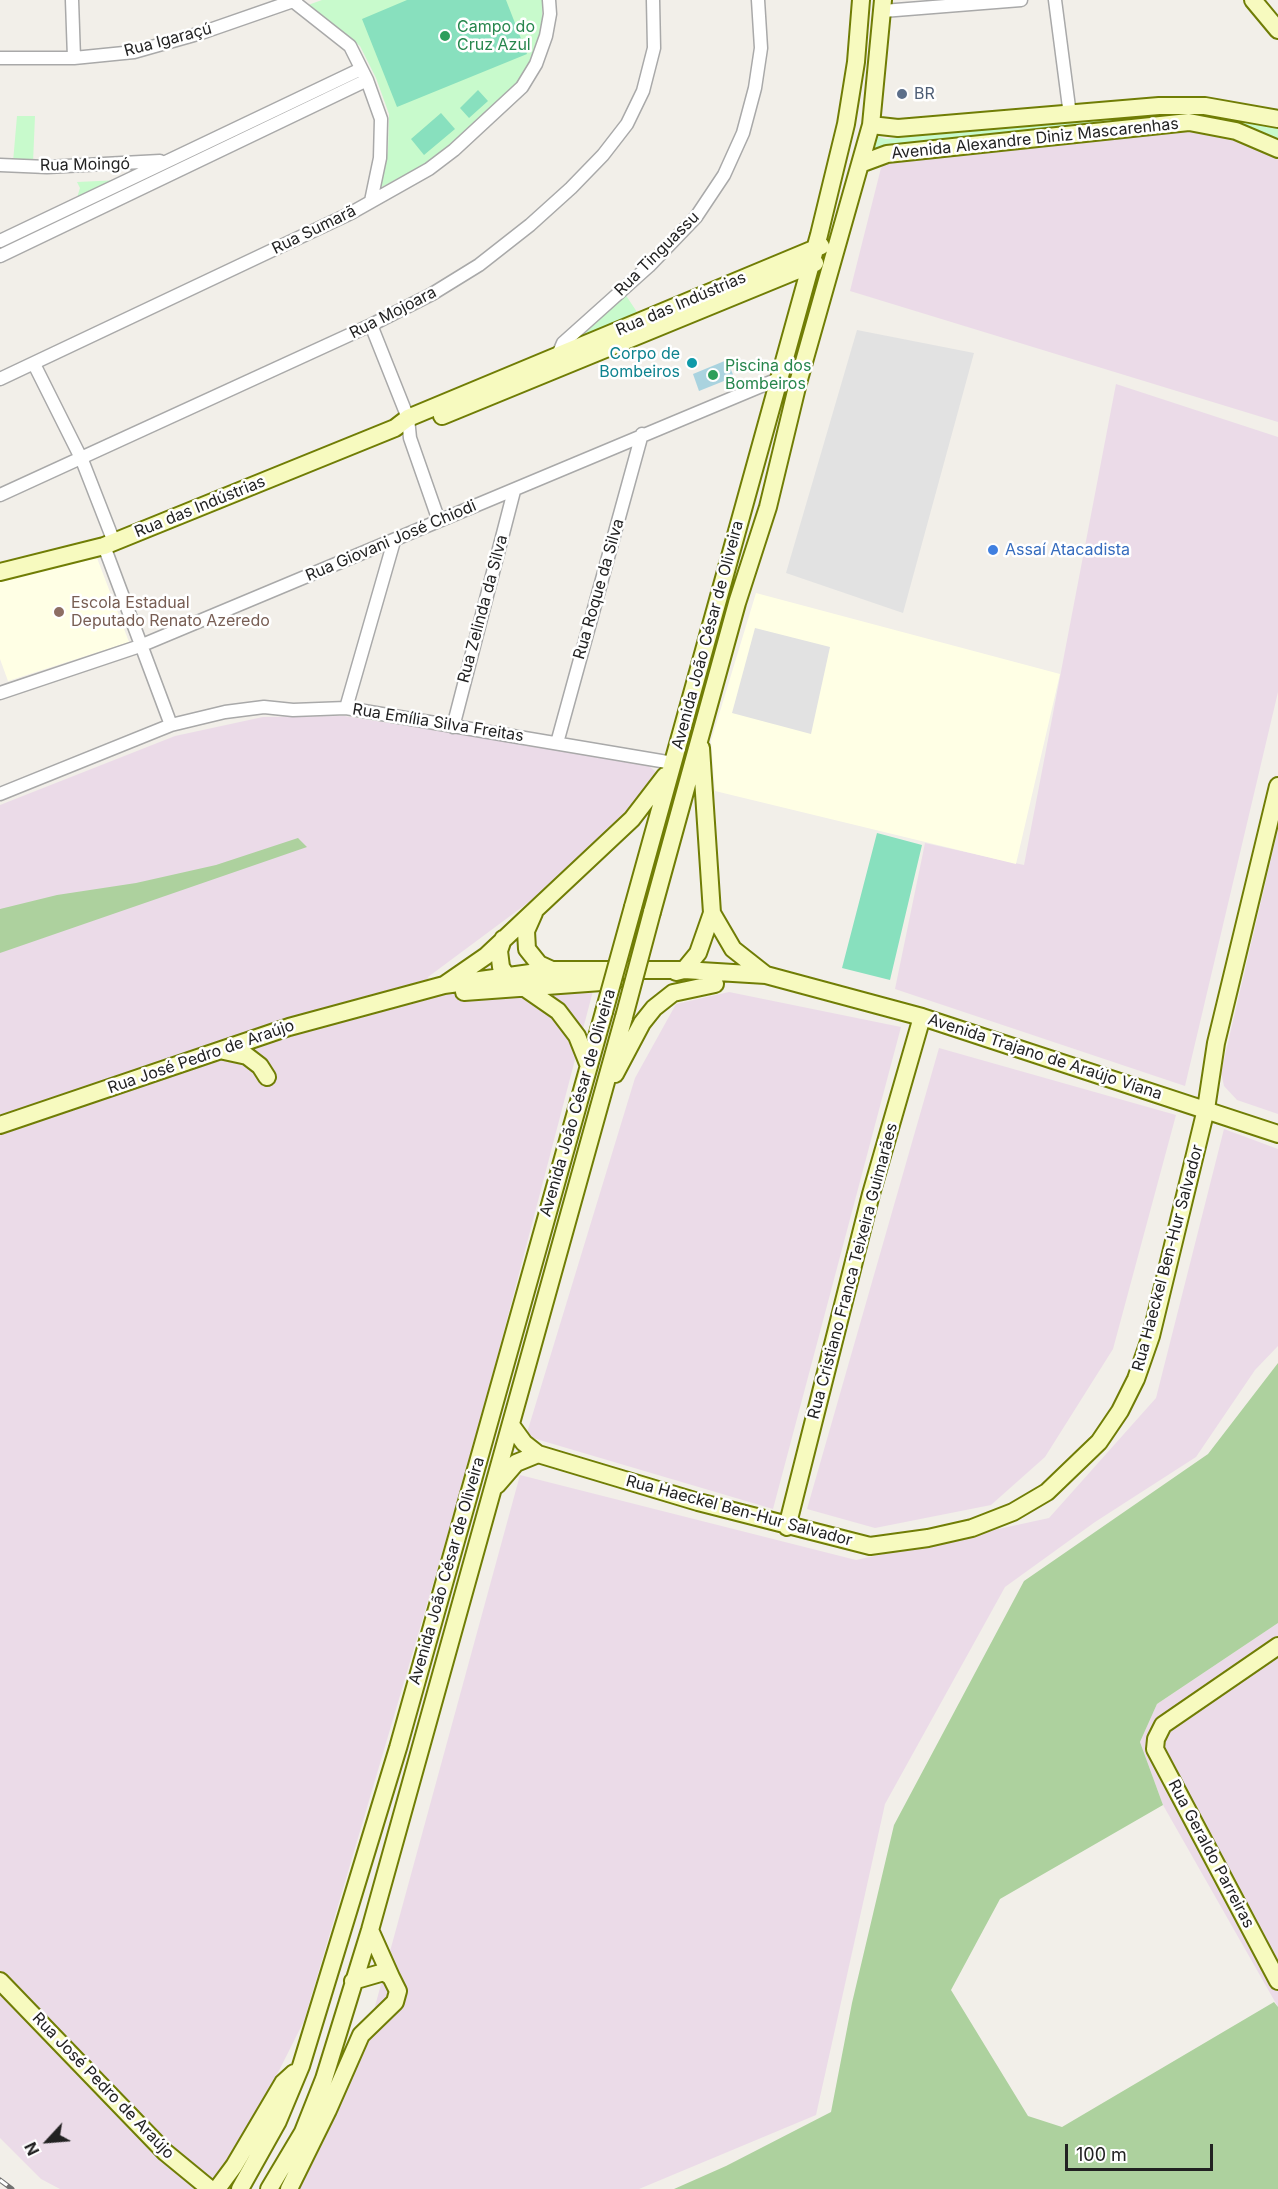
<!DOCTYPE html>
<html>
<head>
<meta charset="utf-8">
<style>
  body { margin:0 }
  #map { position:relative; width:1278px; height:2189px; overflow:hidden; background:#f2efe9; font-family:Inter,sans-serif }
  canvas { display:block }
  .north { position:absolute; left:18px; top:2111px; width:60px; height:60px; -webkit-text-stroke:4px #fff; paint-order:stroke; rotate:244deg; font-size:16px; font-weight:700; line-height:24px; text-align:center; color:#222 }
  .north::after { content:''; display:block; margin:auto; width:21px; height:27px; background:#222; clip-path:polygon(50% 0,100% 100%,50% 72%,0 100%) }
  .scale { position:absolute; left:1065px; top:2144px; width:148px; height:27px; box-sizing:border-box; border:3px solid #222; border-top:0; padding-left:8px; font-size:18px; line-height:21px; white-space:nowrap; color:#222; -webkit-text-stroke:4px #fff; paint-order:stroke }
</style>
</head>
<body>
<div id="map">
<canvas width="1278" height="2189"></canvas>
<div class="north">N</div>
<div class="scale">100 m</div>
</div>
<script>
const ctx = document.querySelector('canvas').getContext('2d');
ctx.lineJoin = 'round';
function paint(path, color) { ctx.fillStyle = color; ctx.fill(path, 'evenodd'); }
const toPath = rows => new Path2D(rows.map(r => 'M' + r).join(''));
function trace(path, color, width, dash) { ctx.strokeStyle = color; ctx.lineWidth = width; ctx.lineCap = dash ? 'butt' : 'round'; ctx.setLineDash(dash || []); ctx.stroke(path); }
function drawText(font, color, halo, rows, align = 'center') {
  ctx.font = font + ' Inter,sans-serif'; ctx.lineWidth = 5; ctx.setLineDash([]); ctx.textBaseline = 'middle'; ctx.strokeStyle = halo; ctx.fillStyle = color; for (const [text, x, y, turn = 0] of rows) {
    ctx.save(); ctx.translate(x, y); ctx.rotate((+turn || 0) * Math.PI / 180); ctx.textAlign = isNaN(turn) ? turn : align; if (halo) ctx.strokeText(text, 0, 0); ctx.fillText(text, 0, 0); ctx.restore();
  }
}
const industrial = toPath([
  [1174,129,1233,135,1278,157,1278,422,850,291,881,168,888,159],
  [1116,384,1278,437,1278,692,1185,1086,895,989,925,843,1024,865],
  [344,716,647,764,656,772,624,814,529,902,428,977,433,994,594,987,476,1438,304,2021,234,2160,209,2189,60,2189,41,2179,0,2138,0,805,175,736,263,717],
  [1278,829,1278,1114,1237,1100,1224,1086,1221,1072],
  [729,992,901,1027,773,1509,526,1436,635,1078,676,1004],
  [939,1048,1176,1115,1113,1349,1045,1457,991,1505,875,1528,807,1509],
  [1224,1129,1278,1149,1278,1346,1255,1370,1196,1457,1095,1522,1005,1587,885,1804,816,2115,639,2189,293,2189,368,2032,520,1475,856,1560,1049,1518,1156,1398],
  [1278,1623,1278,2007,1163,1805,1140,1742,1157,1704]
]);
const education = toPath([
  [97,558,129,642,8,681,0,659,0,581],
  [756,593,1060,674,1016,864,715,791,711,741]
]);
const forest = toPath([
  [298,838,307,847,0,953,0,909,57,895,136,883,216,865],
  [1278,1363,1278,1623,1157,1704,1140,1742,1163,1805,1000,1899,951,1990,1028,2116,1062,2127,1274,2002,1278,2007,1278,2189,674,2189,726,2166,831,2112,852,2003,894,1825,1024,1581,1208,1454]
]);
const park = toPath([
  [322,0,543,0,541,38,518,85,492,109,433,160,380,188,388,150,389,114,376,78,360,46,308,5],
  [1207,113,1278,126,1278,146,1232,121,1200,117,874,151,876,136,886,139,1161,114],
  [17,116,35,116,33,163,13,162],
  [121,180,76,201,80,188,77,182],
  [625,294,641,318,571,347]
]);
const pitch = toPath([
  [407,0,506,0,527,54,397,107,362,19],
  [478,90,488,101,469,118,460,108],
  [441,113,455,129,424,155,411,139],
  [877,833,922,845,890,980,842,968]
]);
const parking = toPath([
  [857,330,974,353,903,613,786,573],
  [755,628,830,647,811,734,732,713]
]);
const water = toPath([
  [727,360,734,377,699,391,693,374]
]);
const street = toPath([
  [72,0,74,58],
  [1055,0,1070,115],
  [293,1,350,46,367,80,381,119,380,158,371,201],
  [883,11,1021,0],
  [0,58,74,58,134,52,201,33,296,0],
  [0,165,47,167,160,161],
  [0,241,361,69],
  [0,256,367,80],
  [371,325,408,418,410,438,439,521],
  [564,361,560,350,563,343,649,266,696,217,724,175,743,133,755,88,761,48,758,0],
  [34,364,82,460,114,542],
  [0,379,351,213,429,169,454,150,522,87,536,64,546,36,550,14,549,0],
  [0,495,371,325,432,294,479,265,530,225,571,188,603,155,627,124,643,91,654,48,653,0],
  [104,546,171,725],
  [0,693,140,646,778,379],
  [346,708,394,541],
  [453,727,514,491],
  [557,743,642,434],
  [0,794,171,725,225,712,264,707,293,710,346,708,673,763]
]);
const secondary = toPath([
  [1253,0,1278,30],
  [871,125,898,128,1159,106,1205,106,1278,119],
  [860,164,887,154,1189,122,1236,131,1278,149],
  [442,416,815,263],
  [0,572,104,546,395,428,408,418,821,246],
  [701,748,712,913,733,949,766,975],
  [633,907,819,235,846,124,856,62,861,0],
  [652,912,737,603,768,507,798,383,871,125,883,0],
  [534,913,526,931,527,949,539,964,552,970],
  [503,939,499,951,501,967,506,975,558,1011,577,1036,589,1066],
  [676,972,684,970,698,953,712,913],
  [444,985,552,970,684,970,766,975,922,1017,1278,1134],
  [464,992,615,981],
  [224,1051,247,1056,260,1066,267,1077],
  [615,1074,642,1023,654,1008,673,993,715,984],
  [0,1125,289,1027,444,985,486,956,632,819,665,776],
  [511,1425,524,1443,538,1454,698,1502,870,1546,928,1538,972,1528,1013,1512,1047,1492,1099,1442,1120,1411,1136,1379,1151,1336,1206,1109,1216,1043,1278,786],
  [497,1485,516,1463,538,1454],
  [787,1527,871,1194,922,1017],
  [1278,1646,1163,1725,1156,1739,1155,1749,1278,1981],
  [370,1930,391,1977],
  [0,1981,165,2152,210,2189],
  [217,2189,234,2166,283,2083,294,2073],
  [240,2189,278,2121,301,2066,398,1748,604,1012],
  [269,2189,303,2132,324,2079,370,1930,624,1017],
  [289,2189,328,2110,361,2035,395,2002,398,1991,391,1977,384,1972,353,1981]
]);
const rail = toPath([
  [0,2180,12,2189]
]);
const secondaryBridge = toPath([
  [604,1012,633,907],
  [624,1017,652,912]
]);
const markers = [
  [445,36,6,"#2e9e5b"],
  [902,94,6,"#5c6f8a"],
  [692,363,6,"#0f9aa8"],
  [713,375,6,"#2e9e5b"],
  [993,550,6,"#3f7fe0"],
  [59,612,6,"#8d6e63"]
];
const leisureNames = [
  ["Campo do",457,27],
  ["Cruz Azul",457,45],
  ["Piscina dos",725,366],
  ["Bombeiros",725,384]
];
const streetNames = [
  ["Rua Igaraçú",168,40,-15],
  ["Avenida Alexandre Diniz Mascarenhas",1035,139,-6],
  ["Rua Moingó",85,165,-1],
  ["Rua Sumarã",314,230,-26],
  ["Rua Tinguassu",657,254,-45],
  ["Rua das Indústrias",681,304,-23],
  ["Rua Mojoara",393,313,-27],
  ["Rua das Indústrias",200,507,-22],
  ["Rua Giovani José Chiodi",391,541,-23],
  ["Rua Roque da Silva",599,589,-74],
  ["Rua Zelinda da Silva",483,609,-75],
  ["Avenida João César de Oliveira",708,635,-75],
  ["Rua Emília Silva Freitas",438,723,9],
  ["Rua José Pedro de Araújo",201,1057,-19],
  ["Avenida Trajano de Araújo Viana",1045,1057,18],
  ["Avenida João César de Oliveira",578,1103,-74],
  ["Rua Haeckel Ben-Hur Salvador",1168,1258,-75],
  ["Rua Cristiano Franca Teixeira Guimarães",853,1271,-75],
  ["Rua Haeckel Ben-Hur Salvador",739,1511,15],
  ["Avenida João César de Oliveira",447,1571,-74],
  ["Rua Geraldo Parreiras",1211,1854,62],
  ["Rua José Pedro de Araújo",103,2086,46]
];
const serviceNames = [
  ["BR",914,94]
];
const cultureNames = [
  ["Corpo de",680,354],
  ["Bombeiros",680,372]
];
const shopNames = [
  ["Assaí Atacadista",1005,550]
];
const educationNames = [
  ["Escola Estadual",71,603],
  ["Deputado Renato Azeredo",71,621]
];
paint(industrial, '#ebdbe8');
paint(education, '#ffffe5');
paint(forest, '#add19e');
paint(park, '#c8facc');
paint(pitch, '#88e0be');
paint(parking, '#e2e2e2');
paint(water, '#aad3df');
trace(street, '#a9a9a9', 15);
trace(secondary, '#707d05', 20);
trace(street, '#fff', 12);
trace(secondary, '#f7fabf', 16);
trace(rail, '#707070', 5);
trace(rail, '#fff', 3, [9]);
trace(secondaryBridge, '#707d05', 20, []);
trace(secondaryBridge, '#f7fabf', 16);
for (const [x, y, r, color] of markers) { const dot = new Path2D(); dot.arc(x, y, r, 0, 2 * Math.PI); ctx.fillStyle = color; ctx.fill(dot); trace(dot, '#fff', 2); }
drawText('16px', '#27864d', '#fff', leisureNames, 'left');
drawText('16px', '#222', '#fff', streetNames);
drawText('16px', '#4e5e75', '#fff', serviceNames, 'left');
drawText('16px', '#0d838f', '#fff', cultureNames, 'right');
drawText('16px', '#366cbe', '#fff', shopNames, 'left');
drawText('16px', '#785e54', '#fff', educationNames, 'left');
</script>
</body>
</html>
